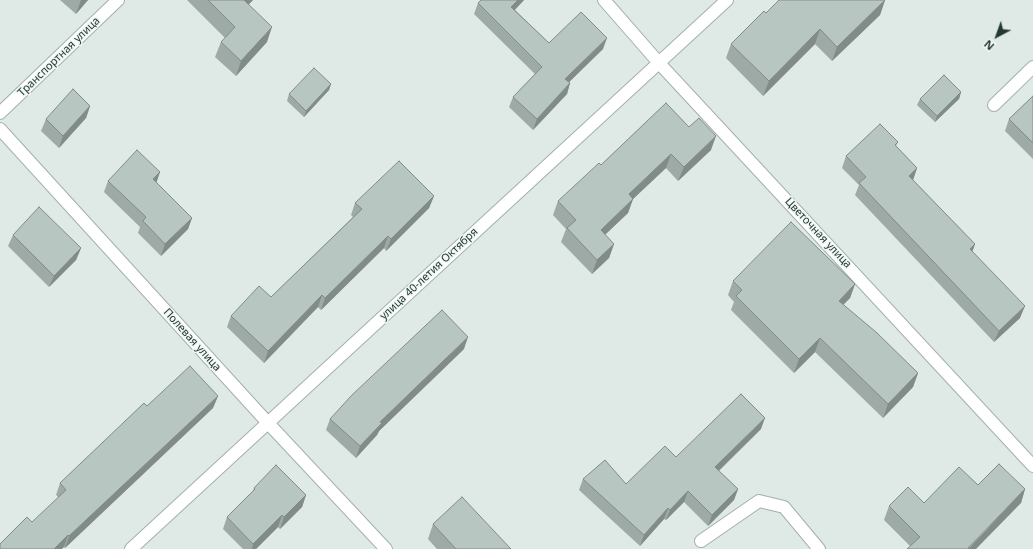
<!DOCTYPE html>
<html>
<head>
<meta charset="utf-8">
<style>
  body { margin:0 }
  #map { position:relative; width:1033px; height:549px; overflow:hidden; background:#dfe9e5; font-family:"Noto Sans",sans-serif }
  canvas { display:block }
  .north { position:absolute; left:977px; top:16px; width:40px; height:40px; -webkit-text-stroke:3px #eff6f3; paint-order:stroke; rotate:221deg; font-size:11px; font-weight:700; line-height:16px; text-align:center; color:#223833 }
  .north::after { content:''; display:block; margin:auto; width:14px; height:18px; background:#223833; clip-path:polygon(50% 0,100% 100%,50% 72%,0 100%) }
</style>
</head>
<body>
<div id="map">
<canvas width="1033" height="549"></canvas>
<div class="north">N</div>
</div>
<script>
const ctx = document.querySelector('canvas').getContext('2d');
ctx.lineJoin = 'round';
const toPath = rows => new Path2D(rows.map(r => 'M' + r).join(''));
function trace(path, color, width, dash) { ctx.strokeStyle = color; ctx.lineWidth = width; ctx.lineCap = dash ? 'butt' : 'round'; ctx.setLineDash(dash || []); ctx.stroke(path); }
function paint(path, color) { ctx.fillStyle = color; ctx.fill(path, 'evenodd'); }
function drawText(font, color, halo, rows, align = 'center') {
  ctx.font = font + ' "Noto Sans",sans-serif'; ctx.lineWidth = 3; ctx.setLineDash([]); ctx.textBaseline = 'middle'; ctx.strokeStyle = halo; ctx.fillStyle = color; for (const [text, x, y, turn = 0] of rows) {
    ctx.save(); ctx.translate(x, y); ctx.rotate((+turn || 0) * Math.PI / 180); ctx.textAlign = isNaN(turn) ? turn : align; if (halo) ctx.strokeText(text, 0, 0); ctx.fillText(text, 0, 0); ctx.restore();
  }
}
const minor = toPath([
  [604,0,659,63,1033,466],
  [994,105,1033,67],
  [0,113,118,0],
  [0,129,268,423,386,549],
  [701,541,759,501,784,507,819,549],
  [131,549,727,0]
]);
const wall = toPath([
  [60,0,88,0,76,14],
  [187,0,253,0,248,5,267,42,236,76,215,57,221,42,225,38],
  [481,0,524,0,515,10,549,43,603,49,569,82,570,83,567,94,533,130,509,107,513,97,535,74,474,14,478,3],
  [885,0,880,15,832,61,815,44,763,96,726,58,731,44,766,13],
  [331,84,329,90,304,117,287,101,289,94],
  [961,92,959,99,935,122,917,105,920,99],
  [1033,96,1033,159,1005,131,1009,119],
  [666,103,711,150,678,181,666,168,633,199,628,213,605,235,614,244,609,258,592,274,561,242,566,229,553,215,558,201,601,165],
  [90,106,86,118,59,148,41,131,46,119],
  [898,142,896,146,917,168,913,180,975,244,972,251,1020,318,994,342,855,195,859,185,842,168,846,156],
  [160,172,156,182,192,218,188,229,161,256,138,233,140,227,104,192,108,181],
  [434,196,429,208,386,251,384,248,321,310,318,307,264,363,227,327,231,316,271,297,353,217,351,215,355,203],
  [13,235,81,248,76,260,49,287,8,246],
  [733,281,855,284,850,298,843,305,918,373,913,387,883,418,815,352,794,373,731,310,734,302,728,295],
  [464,349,379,431,377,435,356,458,326,430,330,419],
  [218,396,213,408,65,548,64,547,58,497,56,495,60,483,147,406],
  [761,429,719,471,738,489,734,500,708,526,684,502,666,520,664,519,640,546,579,490,583,479,626,484,676,457],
  [978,485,1025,489,1021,503,910,546,884,520,889,506,924,503],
  [254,488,306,495,302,507,280,529,278,527,256,549,243,549,223,529,227,517,252,493],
  [433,524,511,549,437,549,428,539]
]);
const shadedWall = toPath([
  [81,0,88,0,76,14],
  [244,0,253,0,238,15],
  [518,0,524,0,507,18,511,7],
  [885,0,880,15,832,61,837,47],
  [272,27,267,42,236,76,241,61],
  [820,29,815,44,763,96,769,81],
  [607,38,603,49,562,89,565,79],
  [570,83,567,94,533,130,537,119],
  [331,84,329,90,304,117,306,111],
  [961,92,959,99,935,122,937,116],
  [90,106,86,118,59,148,63,136],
  [716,136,711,150,678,181,684,167],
  [671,154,666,168,633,199,628,213,595,244,601,230,629,194],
  [917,168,913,180,909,176],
  [160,172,156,184,153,179],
  [434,196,429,208,386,251,391,239],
  [192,218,188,229,161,256,165,244],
  [388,236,384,248,321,310,325,298],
  [614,244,609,258,592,274,597,260],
  [975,244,971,256,970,249],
  [81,248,76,260,49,287,54,276],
  [855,284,850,298,833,315,839,301],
  [322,295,318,307,264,363,268,351],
  [1025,306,1020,318,994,342,999,331],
  [468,337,464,349,379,431,377,435,356,458,360,446,380,422],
  [820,338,815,352,794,373,799,359],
  [918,373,913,387,883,418,888,404],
  [218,396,213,408,65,548,69,536],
  [765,418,761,429,711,478,715,467],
  [738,489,734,500,708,526,712,515],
  [1025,489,1021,503,976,549,968,549],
  [688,491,684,502,666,520,670,510],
  [306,495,302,507,280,529,284,517],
  [668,508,664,519,640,546,644,535],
  [282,515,278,527,256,549,252,549,253,544],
  [68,535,64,547,62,549,54,549]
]);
const building = toPath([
  [208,0,244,0,272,27,241,61,221,42,235,27,208,0],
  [481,0,518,0,511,7,549,43,581,12,607,38,565,79,570,83,537,119,513,97,542,67,478,3,481,0],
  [779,0,885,0,837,47,820,29,769,81,731,44,764,11,766,13,779,0],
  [314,68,331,84,306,111,289,94,314,68],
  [944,75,961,92,937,116,920,99,944,75],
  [73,89,90,106,63,136,46,119,73,89],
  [1033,96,1033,143,1009,119,1033,96],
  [666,103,689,127,699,118,716,136,684,167,671,154,629,194,633,199,601,230,614,244,597,260,567,228,576,220,558,201,599,163,601,165,666,103],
  [880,124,898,142,895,145,917,168,909,176,975,244,970,249,1025,306,999,331,859,183,866,177,846,156,880,124],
  [137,150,160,172,153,179,192,218,165,244,143,221,146,217,108,181,137,150],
  [399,161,434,196,391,239,388,236,325,298,322,295,268,351,231,316,259,286,271,297,362,209,355,203,399,161],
  [39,207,81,248,54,276,13,235,39,207],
  [791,222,855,284,839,301,876,332,918,373,888,404,820,338,799,359,736,296,742,290,733,281,791,222],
  [442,310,468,337,380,422,382,423,360,446,330,419,352,395,442,310],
  [190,366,218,396,69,536,68,535,54,549,0,549,0,544,27,517,32,522,66,490,60,483,144,403,147,406,190,366],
  [741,394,765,418,715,467,738,489,712,515,688,491,670,510,668,508,644,535,583,479,605,460,626,484,665,446,676,457,741,394],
  [999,464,1025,489,968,548,969,549,907,549,920,537,889,506,908,487,924,503,959,467,978,485,999,464],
  [276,465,306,495,284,517,282,515,253,544,227,517,255,489,254,488,276,465],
  [462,497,511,549,456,549,433,524,462,497]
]);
const streetNames = [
  ["Транспортная улица",59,57,-44],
  ["Цветочная улица",818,233,47],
  ["улица 40-летия Октября",429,274,-43],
  ["Полевая улица",192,340,48]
];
trace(minor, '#a3b0ac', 14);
trace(minor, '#fff', 12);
paint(wall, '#9eaaa6');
paint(shadedWall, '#818b87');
paint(building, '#b8c6c1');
trace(building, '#818b87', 1);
drawText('11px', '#223833', '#eff6f3', streetNames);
</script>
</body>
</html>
